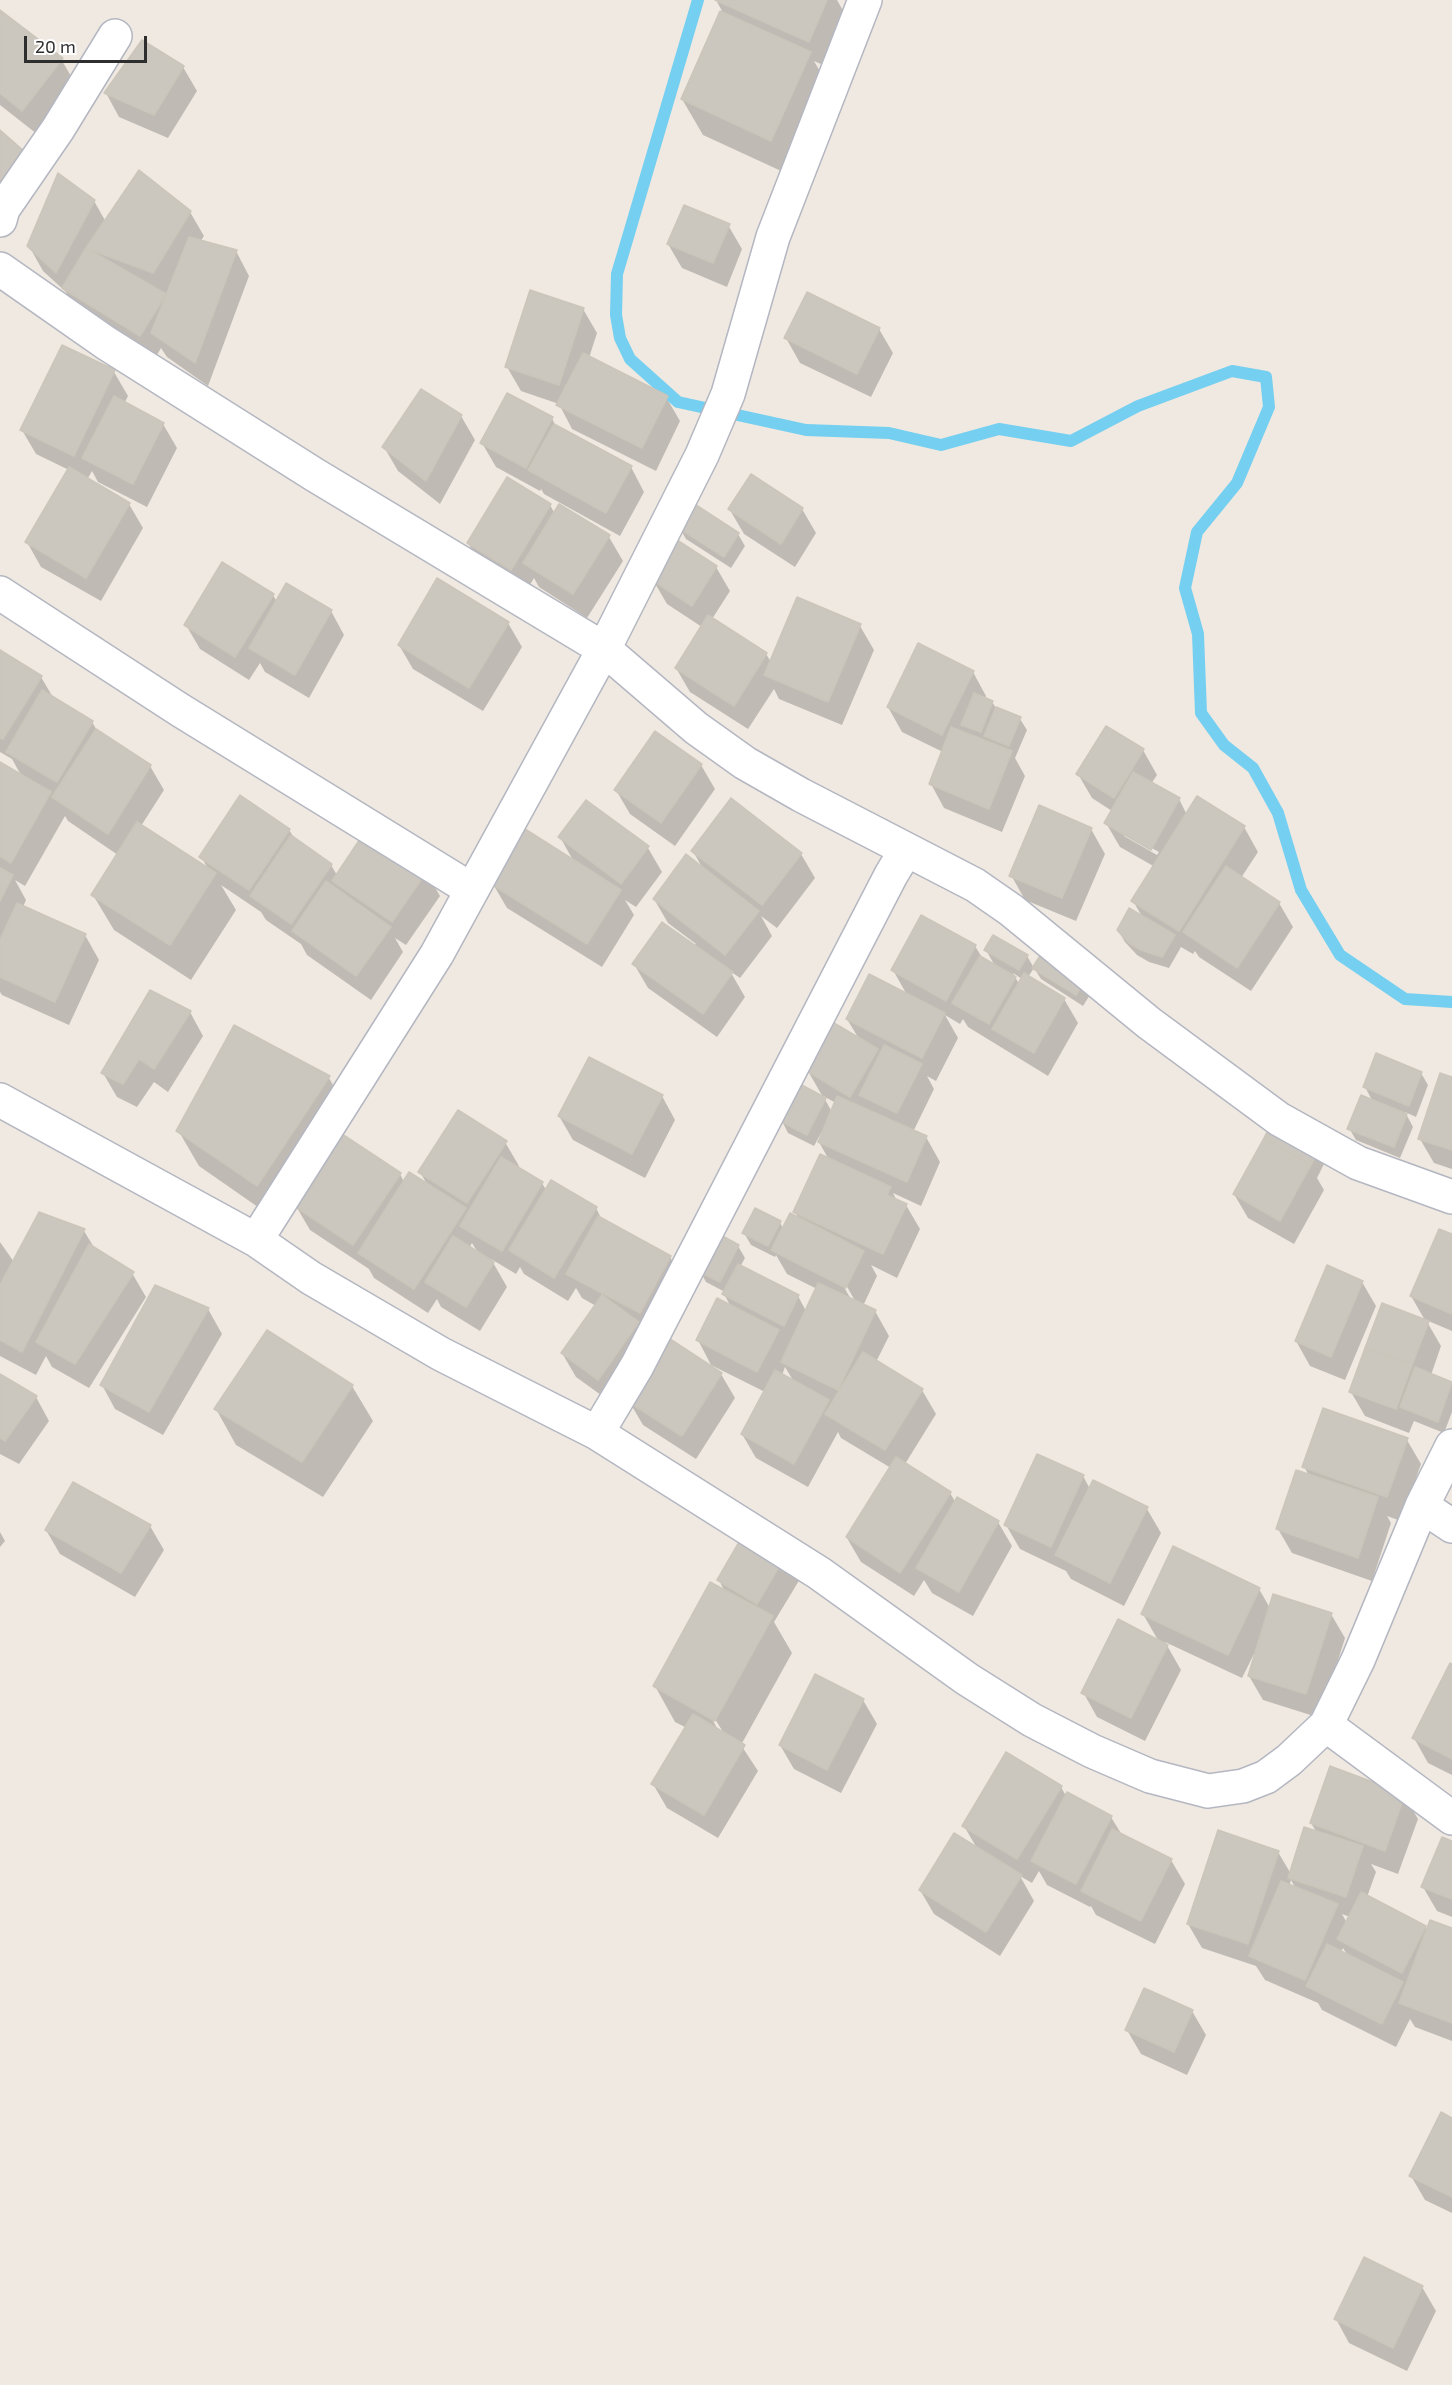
<!DOCTYPE html>
<html>
<head>
<meta charset="utf-8">
<style>
  body { margin:0 }
  #map { position:relative; width:1452px; height:2385px; overflow:hidden; background:#efe9e1; font-family:"Exo 2",sans-serif }
  canvas { display:block }
  .scale { position:absolute; left:24px; top:36px; width:123px; height:27px; box-sizing:border-box; border:3px solid #2e2e2e; border-top:0; padding-left:8px; font-size:18px; line-height:21px; white-space:nowrap; color:#2e2e2e; -webkit-text-stroke:4px #fff; paint-order:stroke }
</style>
</head>
<body>
<div id="map">
<canvas width="1452" height="2385"></canvas>
<div class="scale">20 m</div>
</div>
<script>
const ctx = document.querySelector('canvas').getContext('2d');
ctx.lineJoin = 'round';
function paint(path, color) { ctx.fillStyle = color; ctx.fill(path, 'evenodd'); }
const toPath = rows => new Path2D(rows.map(r => 'M' + r).join(''));
function trace(path, color, width, dash) { ctx.strokeStyle = color; ctx.lineWidth = width; ctx.lineCap = dash ? 'butt' : 'round'; ctx.setLineDash(dash || []); ctx.stroke(path); }
const shadow = toPath([
  [716,0,837,0,845,14,823,65,814,61,830,89,792,176,703,135,682,99,722,11],
  [0,12,61,59,75,83,37,134,0,105],
  [183,67,197,91,168,138,119,117,106,93],
  [94,201,106,222,190,212,204,236,200,242,236,251,249,276,208,386,167,357,161,348,154,360,78,312,65,291,43,271,29,246],
  [728,225,742,249,727,287,682,268,668,244],
  [583,309,597,333,589,358,666,397,680,421,656,471,572,429,559,404,521,391,507,367],
  [879,329,893,353,871,397,800,363,786,338],
  [114,372,128,396,124,404,163,424,177,448,147,507,98,482,92,471,87,480,129,504,143,528,101,601,41,567,27,542,69,470,36,454,22,430],
  [461,416,475,440,440,504,398,471,384,447],
  [552,418,556,427,631,467,644,492,620,536,544,494,541,489,540,491,496,467,482,443],
  [550,505,555,514,609,537,623,561,587,618,539,587,534,578,525,593,482,567,468,543],
  [802,509,816,533,795,567,744,534,730,510],
  [679,527,738,534,745,546,731,568,686,539],
  [716,567,730,591,712,619,766,654,771,662,860,626,874,650,842,725,779,699,774,689,748,729,690,692,676,668,702,627,667,604,653,580],
  [273,595,277,602,331,611,344,635,309,698,265,672,260,663,249,680,200,649,186,625],
  [508,623,522,647,483,711,413,669,399,645],
  [0,652,41,677,54,699,92,722,98,732,150,766,164,790,141,826,209,870,201,857,289,830,295,839,331,865,337,875,426,872,440,896,406,945,395,938,403,952,371,1000,307,955,301,944,266,920,261,912,221,885,236,910,191,980,114,930,93,895,118,855,68,821,65,816,25,886,15,880,26,900,23,907,85,935,99,960,69,1025,2,995,0,992,0,764,22,777,12,759,0,752],
  [973,672,986,696,985,699,992,702,996,708,1020,719,1027,730,1015,758,1025,776,1002,832,944,808,931,784,943,752,902,732,888,707],
  [1143,750,1157,775,1151,784,1179,799,1187,815,1244,827,1258,852,1241,878,1279,903,1293,927,1251,991,1199,957,1195,951,1193,954,1181,947,1169,968,1149,962,1137,955,1125,942,1118,930,1143,918,1133,901,1155,867,1120,847,1106,823,1112,811,1092,798,1078,774],
  [1124,833,1159,852,1157,855,1124,836],
  [701,765,715,789,675,846,630,814,616,790],
  [586,802,648,848,662,872,636,907,625,900,634,915,602,967,507,908,493,884,574,862,560,837],
  [1091,829,1105,854,1076,921,1025,900,1011,875],
  [693,851,801,854,815,878,777,928,761,916,772,936,740,978,730,971,745,997,717,1037,648,988,634,964,696,944,668,923,654,899,703,869],
  [975,946,983,959,995,966,986,950,1027,956,1034,968,1093,990,1083,1006,1041,979,1034,968,1028,977,1064,999,1078,1023,1048,1076,968,1027,963,1019,960,1024,945,1015,958,1038,936,1081,927,1076,934,1089,913,1132,926,1137,940,1162,921,1206,893,1193,897,1201,906,1205,920,1229,897,1278,871,1265,877,1276,863,1306,875,1311,889,1336,876,1362,922,1390,936,1414,905,1464,950,1493,956,1503,998,1522,1012,1546,973,1616,932,1593,924,1580,914,1596,861,1562,847,1538,891,1468,841,1438,838,1432,808,1487,756,1458,742,1434,765,1392,711,1365,698,1340,731,1307,724,1294,725,1292,706,1282,700,1271,738,1246,745,1258,740,1267,798,1296,806,1311,817,1289,787,1274,776,1255,775,1257,751,1245,744,1233,780,1222,783,1229,799,1219,795,1212,829,1160,819,1142,823,1134,821,1133,814,1146,788,1133,782,1121,824,1099,808,1071,859,1039,847,1019,907,995,893,970],
  [1013,973,1022,979,1019,984],
  [823,1096,836,1103,832,1112],
  [844,1281,855,1301,852,1301,841,1282],
  [785,1367,794,1382,782,1375],
  [190,1012,203,1036,168,1092,154,1082,137,1107,117,1097,103,1073],
  [1421,1073,1428,1085,1416,1117,1405,1112,1413,1127,1400,1158,1356,1140,1349,1128,1373,1102,1365,1087],
  [329,1078,349,1113,278,1221,199,1166,178,1130],
  [1452,1079,1452,1169,1434,1163,1420,1139],
  [662,1096,675,1120,645,1178,573,1140,559,1116],
  [505,1142,519,1166,518,1169,542,1183,546,1190,596,1208,602,1220,670,1257,684,1281,612,1403,576,1377,562,1353,596,1306,582,1298,576,1288,568,1301,524,1274,520,1267,516,1274,491,1259,507,1287,480,1331,441,1307,437,1299,428,1313,374,1278,369,1269,310,1230,296,1206,400,1174,404,1182,428,1186,420,1172],
  [472,1243,478,1253,469,1248],
  [1318,1152,1324,1164,1317,1178,1324,1190,1294,1244,1248,1218,1234,1194],
  [39,1214,84,1231,95,1249,132,1273,146,1297,89,1388,52,1367,46,1356,36,1375,0,1356,0,1242,14,1262],
  [1452,1236,1452,1331,1426,1320,1441,1346,1431,1375,1452,1384,1452,1412,1444,1433,1414,1421,1409,1433,1365,1416,1351,1392,1426,1322,1411,1296],
  [1362,1282,1376,1306,1345,1380,1310,1366,1296,1341],
  [208,1309,222,1334,163,1435,115,1409,102,1385],
  [721,1374,735,1398,696,1459,643,1425,629,1401],
  [0,1376,36,1397,49,1421,19,1464,0,1454],
  [352,1386,373,1421,323,1497,236,1445,216,1409],
  [1407,1440,1421,1464,1401,1521,1387,1516,1391,1523,1372,1581,1292,1553,1278,1529,1309,1476,1304,1466],
  [1083,1476,1090,1489,1147,1509,1161,1533,1124,1606,1071,1579,1066,1571,1020,1549,1006,1525],
  [150,1526,164,1550,135,1597,60,1554,46,1530],
  [0,1532,5,1541,0,1547],
  [746,1532,800,1579,774,1622,792,1653,741,1745,758,1771,718,1838,667,1808,653,1784,687,1728,675,1722,655,1686,725,1592,719,1580],
  [712,1714,723,1732,719,1732,710,1715],
  [1259,1589,1270,1608,1331,1614,1345,1638,1320,1718,1263,1700,1249,1676,1256,1655,1254,1654,1242,1678,1165,1642,1181,1670,1145,1741,1097,1717,1083,1692,1159,1642,1143,1614],
  [1452,1665,1452,1775,1428,1763,1414,1738],
  [863,1700,877,1724,841,1793,794,1769,780,1745],
  [1061,1787,1066,1796,1111,1817,1122,1835,1171,1860,1185,1884,1155,1944,1096,1915,1091,1906,1090,1907,1047,1885,1039,1871,1032,1883,1020,1876,1034,1901,1000,1956,934,1914,920,1890,978,1850,964,1826],
  [1404,1795,1418,1819,1398,1874,1371,1864,1376,1872,1367,1897,1425,1927,1428,1932,1452,1930,1452,2041,1415,2027,1410,2019,1396,2047,1322,2010,1318,2003,1265,1980,1256,1966,1202,1948,1188,1924,1278,1852,1291,1874,1317,1833,1311,1823],
  [1291,1880,1296,1889,1289,1886],
  [1342,1914,1350,1917,1347,1923],
  [1343,1948,1348,1956,1341,1952],
  [1452,1842,1452,1917,1437,1911,1423,1887],
  [1192,2011,1206,2035,1187,2075,1141,2054,1127,2030],
  [1452,2120,1452,2213,1425,2200,1411,2176],
  [1422,2287,1436,2311,1407,2371,1349,2343,1336,2319]
]);
const stream = toPath([
  [698,0,617,274,616,315,620,338,630,359,678,402,806,430,889,433,941,445,999,429,1071,441,1138,406,1232,371,1266,377,1269,407,1237,483,1197,532,1185,588,1198,634,1201,713,1224,745,1253,768,1278,813,1301,890,1340,955,1405,999,1452,1002]
]);
const building = toPath([
  [715,0,827,0,809,42,715,0],
  [0,10,63,58,22,111,0,93,0,10],
  [720,11,811,52,771,141,681,99,720,11],
  [142,40,184,66,154,115,104,93,142,40],
  [0,130,25,152,0,182,0,130],
  [139,170,191,211,153,273,86,248,139,170],
  [58,173,95,200,56,273,27,246,58,173],
  [684,205,730,224,713,263,667,244,684,205],
  [189,237,237,250,195,363,151,333,189,237],
  [86,248,166,294,140,336,62,288,86,248],
  [530,290,584,308,559,385,505,367,530,290],
  [807,292,880,328,857,374,784,338,807,292],
  [62,345,115,370,74,456,20,430,62,345],
  [583,353,668,396,642,448,556,405,583,353],
  [421,389,462,415,426,481,382,447,421,389],
  [507,393,553,417,526,468,480,443,507,393],
  [114,396,164,423,133,484,82,458,114,396],
  [554,424,632,466,606,513,528,470,554,424],
  [69,467,130,503,86,578,25,542,69,467],
  [751,474,803,508,781,544,728,509,751,474],
  [507,477,551,504,511,570,467,543,507,477],
  [693,503,739,533,724,557,677,527,693,503],
  [559,504,610,535,573,594,523,563,559,504],
  [677,540,717,566,692,606,652,580,677,540],
  [222,562,274,594,235,657,184,625,222,562],
  [437,578,509,622,469,688,398,645,437,578],
  [286,583,332,610,295,675,249,648,286,583],
  [797,597,861,624,828,702,764,675,797,597],
  [708,615,767,653,734,706,675,668,708,615],
  [918,643,974,671,942,735,887,707,918,643],
  [0,650,42,676,3,739,0,738,0,650],
  [42,690,93,721,57,782,6,752,42,690],
  [974,693,993,701,981,732,961,725,974,693],
  [996,707,1021,717,1009,746,984,736,996,707],
  [1106,726,1144,749,1114,798,1076,774,1106,726],
  [951,727,1012,751,989,809,929,784,951,727],
  [96,729,151,765,108,834,52,797,96,729],
  [655,731,702,764,661,823,614,790,655,731],
  [0,762,51,792,11,863,0,856,0,762],
  [1133,772,1180,798,1151,850,1104,823,1133,772],
  [240,795,290,829,249,890,199,857,240,795],
  [1197,796,1245,826,1179,931,1131,901,1197,796],
  [731,798,802,853,762,905,691,851,731,798],
  [586,800,649,846,621,884,558,837,586,800],
  [1039,805,1092,828,1062,898,1009,876,1039,805],
  [137,822,216,873,170,945,91,895,137,822],
  [525,829,621,890,587,944,491,884,525,829],
  [366,830,427,871,392,922,332,881,366,830],
  [291,835,332,864,291,924,250,896,291,835],
  [686,854,759,911,725,955,653,899,686,854],
  [1226,866,1280,902,1237,968,1183,932,1226,866],
  [0,868,13,875,0,901,0,868],
  [326,881,391,927,356,976,292,931,326,881],
  [17,903,86,934,55,1002,0,977,0,940,17,903],
  [1129,908,1175,935,1162,957,1141,950,1129,943,1117,930,1129,908],
  [921,915,976,945,946,1001,891,970,921,915],
  [662,922,733,972,703,1014,632,964,662,922],
  [993,935,1028,955,1019,970,984,950,993,935],
  [1044,950,1087,977,1076,995,1032,968,1044,950],
  [980,956,1016,977,989,1024,952,1003,980,956],
  [1024,973,1065,998,1034,1053,992,1029,1024,973],
  [869,974,945,1013,922,1058,846,1019,869,974],
  [150,990,191,1011,154,1069,139,1059,123,1084,101,1073,150,990],
  [834,1023,878,1049,850,1097,807,1071,834,1023],
  [234,1025,330,1076,257,1186,176,1131,234,1025],
  [884,1045,922,1064,897,1113,859,1095,884,1045],
  [1376,1053,1422,1072,1409,1106,1363,1087,1376,1053],
  [589,1057,663,1095,632,1154,558,1116,589,1057],
  [1440,1073,1452,1077,1452,1150,1418,1139,1440,1073],
  [798,1083,826,1098,807,1135,780,1121,798,1083],
  [1361,1095,1407,1114,1394,1147,1347,1129,1361,1095],
  [837,1096,927,1136,907,1182,818,1142,837,1096],
  [458,1110,507,1141,467,1203,418,1172,458,1110],
  [1271,1124,1319,1151,1311,1165,1264,1138,1271,1124],
  [342,1134,401,1173,353,1245,294,1206,342,1134],
  [1264,1138,1311,1165,1280,1221,1233,1194,1264,1138],
  [820,1154,891,1187,887,1195,907,1204,883,1254,793,1212,820,1154],
  [501,1157,543,1182,502,1251,460,1226,501,1157],
  [409,1172,466,1208,414,1289,358,1253,409,1172],
  [551,1180,597,1207,554,1278,509,1250,551,1180],
  [755,1208,781,1221,768,1246,742,1233,755,1208],
  [39,1212,85,1229,22,1352,0,1340,0,1285,39,1212],
  [790,1213,864,1251,846,1288,771,1250,790,1213],
  [598,1216,671,1256,640,1313,566,1274,598,1216],
  [1439,1229,1452,1234,1452,1314,1410,1296,1439,1229],
  [717,1233,739,1245,720,1282,698,1271,717,1233],
  [453,1236,494,1262,466,1307,425,1282,453,1236],
  [89,1244,134,1272,75,1364,36,1342,89,1244],
  [738,1264,799,1295,784,1326,722,1294,738,1264],
  [1327,1265,1363,1281,1331,1357,1295,1341,1327,1265],
  [818,1283,876,1310,838,1390,781,1362,818,1283],
  [155,1285,209,1308,149,1412,100,1385,155,1285],
  [602,1295,639,1322,598,1380,561,1353,602,1295],
  [717,1298,779,1330,757,1372,696,1340,717,1298],
  [1382,1303,1429,1321,1412,1365,1365,1348,1382,1303],
  [267,1330,353,1385,302,1462,214,1409,267,1330],
  [667,1337,722,1373,682,1436,627,1401,667,1337],
  [1365,1348,1412,1365,1396,1409,1349,1392,1365,1348],
  [863,1352,923,1389,885,1450,825,1414,863,1352],
  [1415,1367,1452,1382,1438,1422,1400,1407,1415,1367],
  [775,1370,829,1400,794,1464,741,1434,775,1370],
  [0,1374,37,1396,5,1441,0,1438,0,1374],
  [1323,1408,1408,1438,1387,1497,1302,1467,1323,1408],
  [1037,1454,1084,1475,1051,1547,1004,1525,1037,1454],
  [896,1457,951,1492,900,1573,846,1537,896,1457],
  [1296,1470,1378,1497,1358,1558,1276,1529,1296,1470],
  [1093,1480,1148,1507,1110,1583,1055,1555,1093,1480],
  [73,1482,151,1525,121,1573,45,1530,73,1482],
  [957,1497,999,1521,959,1592,916,1568,957,1497],
  [746,1530,787,1553,757,1604,717,1580,746,1530],
  [1173,1546,1260,1588,1228,1655,1141,1614,1173,1546],
  [710,1582,773,1616,715,1721,653,1686,710,1582],
  [1273,1594,1332,1613,1306,1694,1248,1676,1273,1594],
  [1118,1619,1168,1645,1131,1718,1081,1693,1118,1619],
  [1450,1663,1452,1664,1452,1759,1412,1738,1450,1663],
  [815,1674,864,1699,827,1770,779,1745,815,1674],
  [693,1714,745,1745,704,1815,651,1784,693,1714],
  [1006,1752,1062,1786,1017,1859,962,1826,1006,1752],
  [1330,1766,1405,1794,1385,1851,1310,1823,1330,1766],
  [1067,1792,1112,1816,1076,1884,1031,1861,1067,1792],
  [1304,1827,1363,1846,1346,1897,1288,1878,1304,1827],
  [1112,1829,1172,1859,1141,1921,1081,1891,1112,1829],
  [1218,1830,1279,1851,1248,1944,1187,1924,1218,1830],
  [954,1833,1022,1875,986,1932,919,1890,954,1833],
  [1442,1837,1452,1841,1452,1899,1421,1887,1442,1837],
  [1281,1881,1338,1904,1305,1980,1249,1956,1281,1881],
  [1361,1892,1426,1926,1402,1973,1337,1939,1361,1892],
  [1430,1920,1452,1928,1452,2023,1399,2003,1430,1920],
  [1327,1944,1403,1982,1382,2024,1306,1986,1327,1944],
  [1144,1988,1193,2010,1174,2052,1125,2030,1144,1988],
  [1441,2112,1452,2118,1452,2197,1409,2176,1441,2112],
  [1364,2257,1423,2286,1393,2348,1334,2319,1364,2257]
]);
const street = toPath([
  [0,220,3,209,58,129,115,36],
  [0,269,106,343,315,475,604,649,696,728,745,763,801,795,975,885,1011,910,1149,1023,1279,1119,1358,1163,1452,1197],
  [0,593,180,710,472,890],
  [0,1100,256,1240,311,1278,441,1354,597,1433,819,1573,967,1679,1032,1720,1092,1751,1150,1776,1208,1791,1243,1786,1266,1777,1289,1760,1326,1725,1358,1660,1422,1506,1452,1446],
  [256,1240,437,954,604,649,702,455,728,394,773,237,865,0],
  [597,1433,637,1366,891,875,906,850],
  [1422,1506,1452,1526],
  [1326,1725,1452,1818]
]);
paint(shadow, '#0003');
trace(stream, '#75cff0', 12);
paint(building, '#cbc7bf');
trace(building, '#cbc5ba', 1.5);
trace(street, '#b4b7c1', 36);
trace(street, '#fff', 33);
</script>
</body>
</html>
